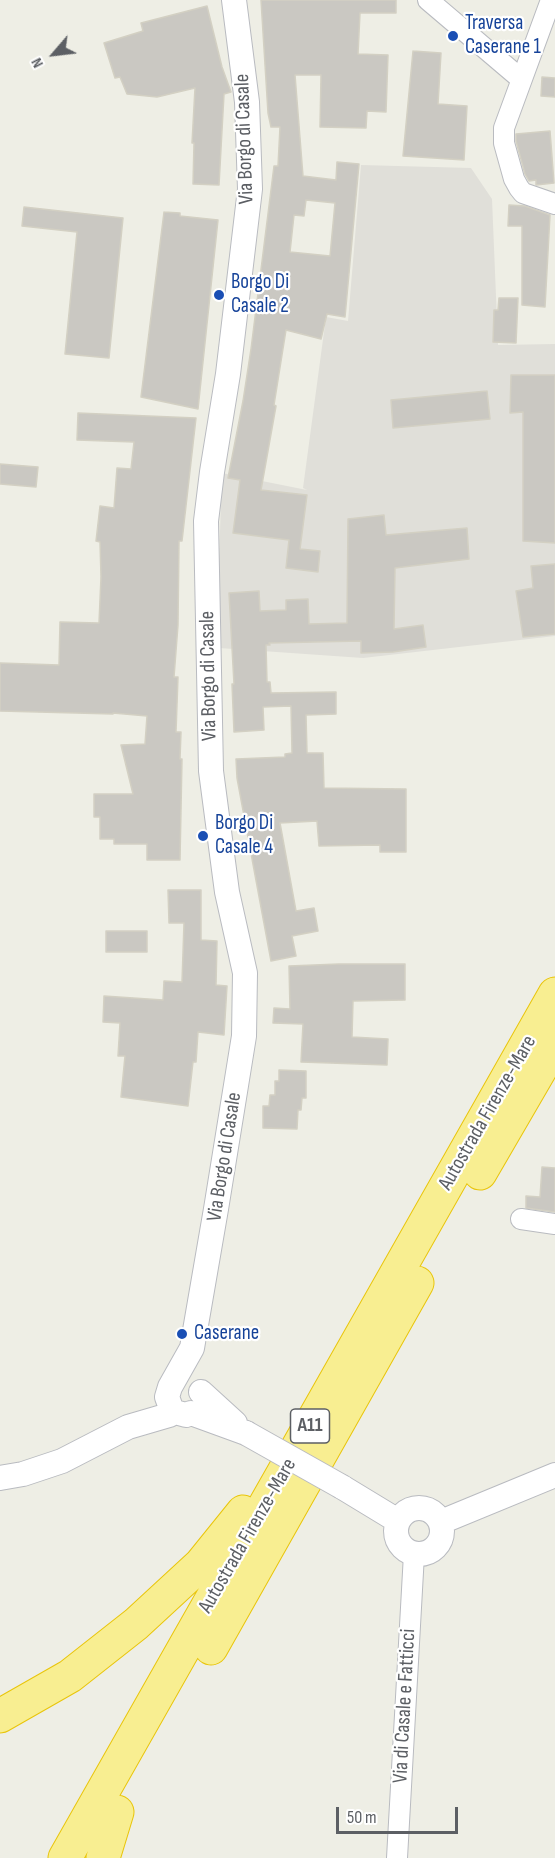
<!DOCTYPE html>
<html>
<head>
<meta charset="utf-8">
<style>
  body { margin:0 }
  #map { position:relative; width:555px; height:1858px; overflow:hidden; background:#eeeee5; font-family:"Sofia Sans Condensed",sans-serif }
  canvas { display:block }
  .north { position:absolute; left:24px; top:24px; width:60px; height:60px; -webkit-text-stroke:4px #fff; paint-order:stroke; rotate:242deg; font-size:16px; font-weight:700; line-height:24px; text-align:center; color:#5c5f64 }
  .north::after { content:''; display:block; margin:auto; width:21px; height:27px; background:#5c5f64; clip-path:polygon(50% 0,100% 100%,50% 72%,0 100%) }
  .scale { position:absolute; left:336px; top:1807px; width:122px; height:27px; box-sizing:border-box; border:3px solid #5c5f64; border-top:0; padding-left:8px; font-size:18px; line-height:21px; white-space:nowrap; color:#5c5f64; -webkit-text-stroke:4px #fff; paint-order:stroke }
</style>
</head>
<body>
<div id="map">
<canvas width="555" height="1858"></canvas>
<div class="north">N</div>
<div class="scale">50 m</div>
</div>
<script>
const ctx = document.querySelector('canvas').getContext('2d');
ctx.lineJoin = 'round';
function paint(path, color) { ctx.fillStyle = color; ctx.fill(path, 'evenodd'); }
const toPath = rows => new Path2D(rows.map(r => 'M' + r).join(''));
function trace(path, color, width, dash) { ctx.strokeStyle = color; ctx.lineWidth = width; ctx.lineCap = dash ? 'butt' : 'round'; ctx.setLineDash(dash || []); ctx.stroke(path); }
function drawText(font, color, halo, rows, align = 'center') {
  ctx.font = font + ' "Sofia Sans Condensed",sans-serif'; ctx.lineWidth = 4.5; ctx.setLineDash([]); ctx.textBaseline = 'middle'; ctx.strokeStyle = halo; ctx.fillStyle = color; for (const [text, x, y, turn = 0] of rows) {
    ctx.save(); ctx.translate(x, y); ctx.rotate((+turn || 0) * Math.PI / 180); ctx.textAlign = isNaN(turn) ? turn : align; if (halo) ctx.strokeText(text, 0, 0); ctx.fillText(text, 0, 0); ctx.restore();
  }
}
const industrial = toPath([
  [361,165,471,168,492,199,498,345,555,344,555,636,363,658,219,648,217,619,222,473,307,490,303,488,326,317,348,321]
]);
const building = toPath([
  [261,0,396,0,396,13,360,13,358,54,388,55,386,112,367,111,366,128,320,127,321,75,295,75,303,176,336,180,337,162,359,164,345,317,327,314,321,339,286,330,274,405,276,406,261,490,307,495,300,549,320,551,318,572,286,568,289,540,233,533,240,480,228,478,243,401,251,349,274,166,278,166,280,127,271,127,268,113,261,0],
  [306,200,335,203,330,256,290,252,294,215,304,216,306,200],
  [207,6,222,67,231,92,224,94,219,185,193,184,194,143,192,143,195,88,157,97,127,94,120,77,115,78,104,43,143,31,141,23,207,6],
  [413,51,441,53,438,104,467,106,464,160,403,156,413,51],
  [542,77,555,78,555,97,541,96,542,77],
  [550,131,554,183,536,185,536,180,529,181,525,174,516,141,516,134,550,131],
  [509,205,525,206,550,215,545,307,522,305,522,226,508,226,509,205],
  [24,207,123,218,109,358,65,354,77,232,22,226,24,207],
  [164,212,180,213,180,216,218,220,198,409,141,397,164,212],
  [499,298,518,298,516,343,493,342,494,310,498,310,499,298],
  [511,375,555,375,555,543,523,541,523,412,510,413,511,375],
  [487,391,490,419,393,428,391,400,487,391],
  [78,413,196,418,182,541,179,541,178,625,174,677,178,677,176,732,181,732,180,759,182,759,180,860,147,860,147,844,114,844,114,839,100,839,100,817,94,817,94,794,133,794,121,745,145,744,147,716,113,713,113,714,0,711,0,663,59,665,60,622,99,623,101,577,100,542,96,541,100,506,114,508,117,468,131,469,134,442,77,440,78,413],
  [0,464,38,467,36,487,0,484,0,464],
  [384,515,386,535,467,528,469,559,395,568,394,629,423,625,426,647,393,652,361,653,361,641,269,643,270,645,266,645,267,682,270,682,271,693,336,692,336,714,306,715,307,753,323,753,324,788,406,789,406,852,380,852,380,845,319,846,317,821,280,823,296,911,314,908,318,931,292,936,296,956,271,961,237,778,236,759,285,757,285,754,292,753,291,706,263,707,264,730,234,732,232,684,234,684,229,593,259,591,260,611,286,610,286,600,308,599,309,624,347,623,348,519,384,515],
  [555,564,555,634,523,637,516,591,533,588,531,566,555,564],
  [168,890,201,890,201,940,217,941,216,985,227,986,224,1035,198,1032,196,1062,193,1062,188,1106,121,1097,125,1056,118,1056,120,1023,103,1022,104,996,163,1000,164,981,182,982,184,923,169,923,168,890],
  [106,931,147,931,147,952,106,952,106,931],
  [339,964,405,964,405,1000,353,1001,352,1037,388,1039,387,1065,301,1062,303,1024,273,1023,274,1008,290,1009,289,966,339,964],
  [279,1070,306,1071,306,1098,302,1098,301,1110,298,1110,297,1129,263,1128,263,1106,269,1106,270,1095,275,1095,275,1081,279,1081,279,1070],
  [542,1167,555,1168,555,1212,526,1208,526,1196,540,1197,542,1167]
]);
const minor = toPath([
  [428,0,521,79],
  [551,0,504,128,504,143,514,179,519,188,523,193,555,204],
  [521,1219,555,1224],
  [397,1858,414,1554]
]);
const tertiary = toPath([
  [234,0,247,102,250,189,228,374,212,472,206,521,211,771,227,892,245,973,244,1036,216,1209,192,1348,170,1387,167,1397,171,1408,175,1412,186,1415,191,1413,246,1433],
  [201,1392,235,1423],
  [0,1478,23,1474,62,1461,128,1427,169,1415,175,1412],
  [342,1487,398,1521],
  '396 1531a23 23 0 1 1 46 0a23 23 0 1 1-46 0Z',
  [441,1522,555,1475]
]);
const motorway = toPath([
  [480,1173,555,1044],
  [211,1648,417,1283],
  [0,1716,70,1676,136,1624,201,1564,243,1512],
  [65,1858,555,994],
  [103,1858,117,1812]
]);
const tertiaryBridge = toPath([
  [246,1433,342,1487]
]);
const markers = [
  [453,36,6,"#1a4fb4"],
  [219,295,6,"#1a4fb4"],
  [203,836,6,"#1a4fb4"],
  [182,1334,6,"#1a4fb4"]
];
const shields = [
  [310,1426,39]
];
const shieldNames = [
  ["A11",310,1426]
];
const transitNames = [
  ["Traversa",465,24],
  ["Caserane 1",465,48],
  ["Borgo Di",231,283],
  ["Casale 2",231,307],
  ["Borgo Di",215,824],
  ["Casale 4",215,848],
  ["Caserane",194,1334]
];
const streetNames = [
  ["Via Borgo di Casale",245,139,-92],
  ["Via Borgo di Casale",209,676,-91],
  ["Autostrada Firenze-Mare",488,1113,-60],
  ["Via Borgo di Casale",225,1157,-81],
  ["Autostrada Firenze-Mare",248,1536,-60],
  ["Via di Casale e Fatticci",405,1706,-87]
];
paint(industrial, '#e0dfd9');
paint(building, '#cac8c2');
trace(building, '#d3d0c3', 1.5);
trace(minor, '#b9bbc0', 22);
trace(tertiary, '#b9bbc0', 26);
trace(motorway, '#e9c50a', 35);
trace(minor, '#fff', 20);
trace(tertiary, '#fff', 24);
trace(motorway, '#f8ee91', 33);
trace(tertiaryBridge, '#b9bbc0', 26, []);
trace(tertiaryBridge, '#fff', 24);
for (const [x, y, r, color] of markers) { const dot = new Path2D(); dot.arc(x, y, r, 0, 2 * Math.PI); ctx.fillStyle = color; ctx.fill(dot); trace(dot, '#fff', 2); }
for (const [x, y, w] of shields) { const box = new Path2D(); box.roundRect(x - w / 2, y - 17, w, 34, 4.5); ctx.fillStyle = '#fff'; ctx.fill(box); trace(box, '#5c5f64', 1.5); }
drawText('bold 20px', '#5c5f64', null, shieldNames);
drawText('21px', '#164399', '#fff', transitNames, 'left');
drawText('21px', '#5c5f64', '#fff', streetNames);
</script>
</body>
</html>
